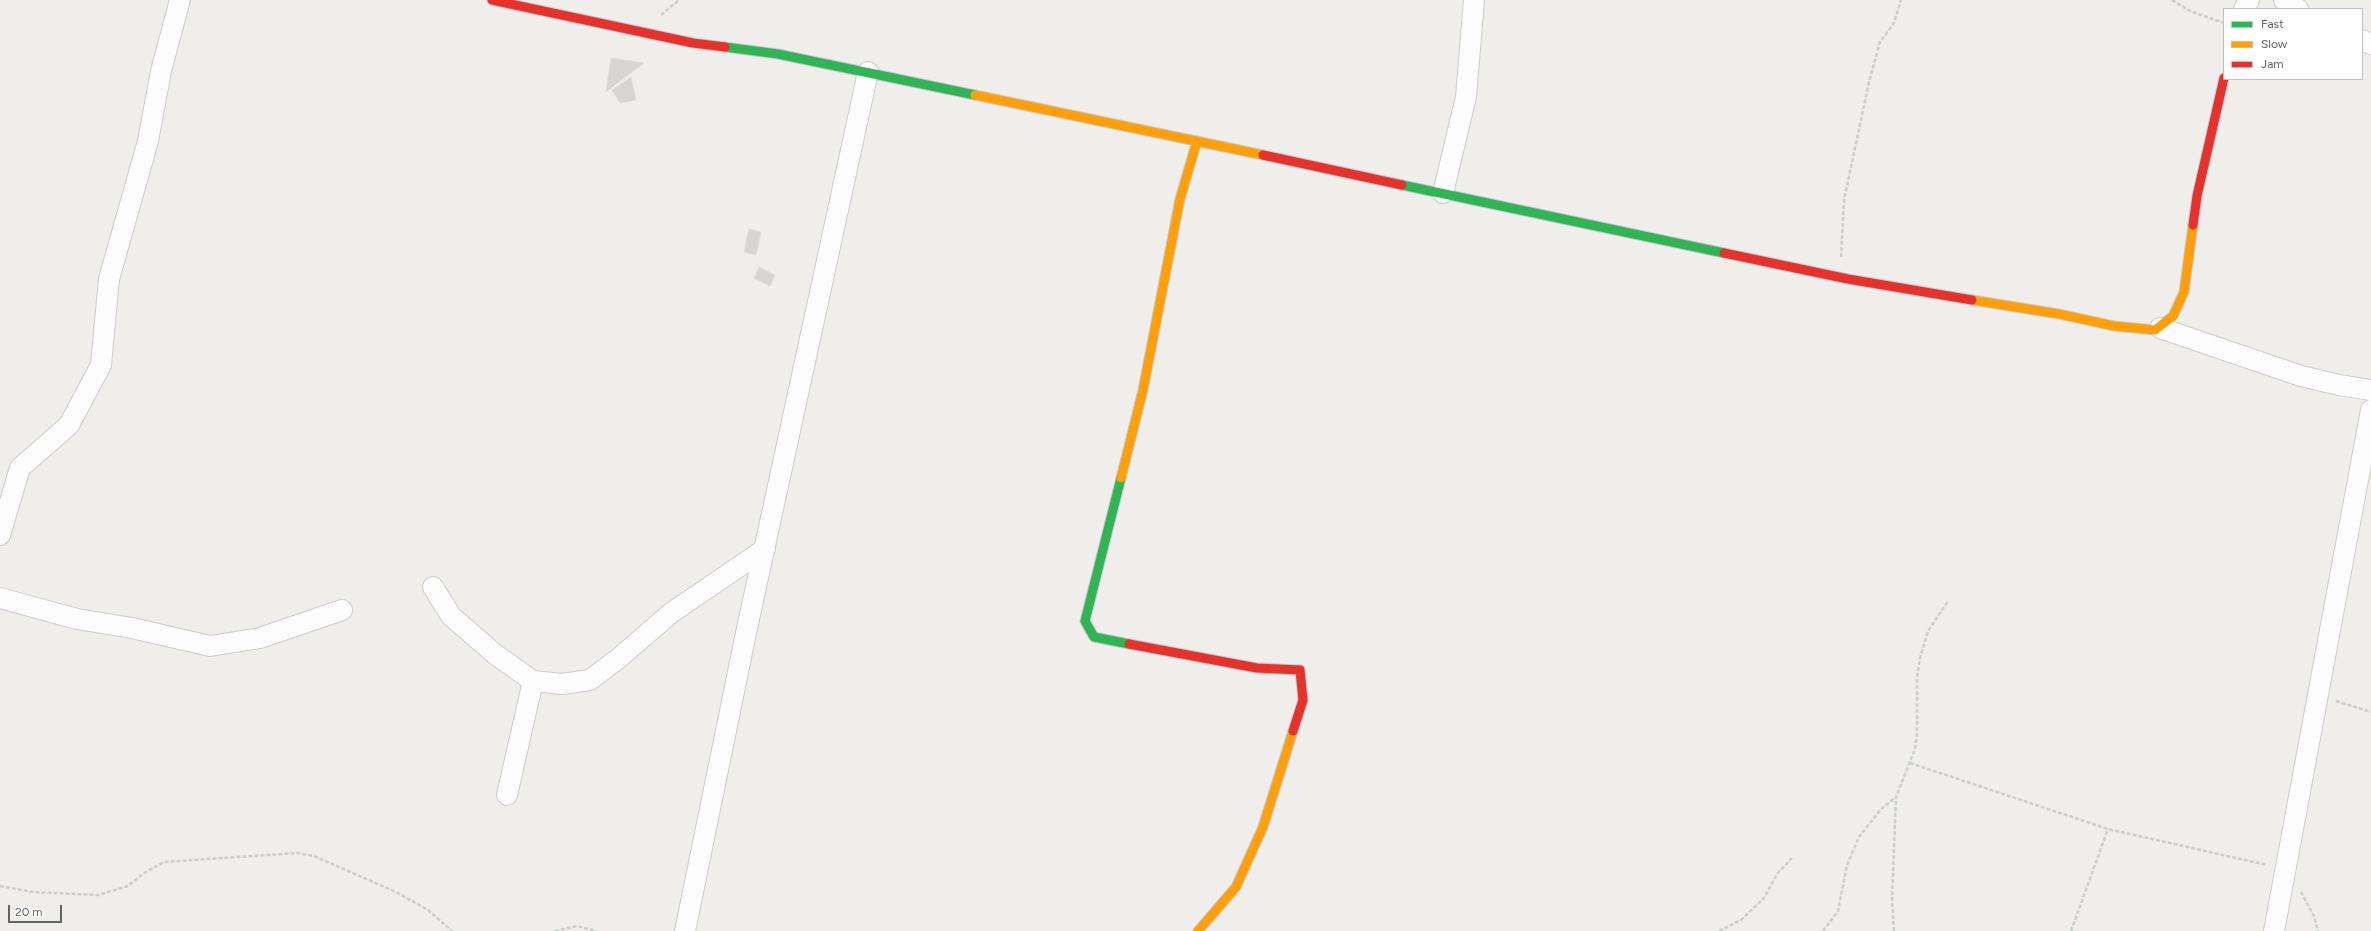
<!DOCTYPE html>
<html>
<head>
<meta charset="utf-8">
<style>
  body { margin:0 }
  #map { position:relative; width:2371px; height:931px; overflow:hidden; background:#efeeea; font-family:Figtree,sans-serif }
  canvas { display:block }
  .legend { position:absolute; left:2223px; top:8px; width:140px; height:72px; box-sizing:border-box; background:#fff; border:1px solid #bfc1c3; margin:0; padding:5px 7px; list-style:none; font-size:12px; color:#5f6368 }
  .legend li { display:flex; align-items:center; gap:8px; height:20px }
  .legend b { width:20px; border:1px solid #bfc1c3 }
  .scale { position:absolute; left:8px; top:905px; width:54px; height:18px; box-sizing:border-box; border:2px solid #5f6368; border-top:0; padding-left:5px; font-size:12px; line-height:14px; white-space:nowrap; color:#5f6368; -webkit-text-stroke:3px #fff; paint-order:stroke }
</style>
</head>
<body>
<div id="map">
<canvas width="2371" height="931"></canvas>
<ul class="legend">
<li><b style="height:5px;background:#30b455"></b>Fast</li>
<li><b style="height:5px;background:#ff9f0a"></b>Slow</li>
<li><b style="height:5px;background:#e5322d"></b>Jam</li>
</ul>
<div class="scale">20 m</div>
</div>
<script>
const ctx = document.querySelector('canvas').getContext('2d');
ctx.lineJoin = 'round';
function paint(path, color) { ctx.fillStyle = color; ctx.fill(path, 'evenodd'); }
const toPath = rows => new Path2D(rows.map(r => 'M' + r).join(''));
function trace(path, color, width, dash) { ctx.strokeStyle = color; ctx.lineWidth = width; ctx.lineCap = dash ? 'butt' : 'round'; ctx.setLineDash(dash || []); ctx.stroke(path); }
const building = toPath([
  [611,58,644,63,606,92,611,58],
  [631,77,636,100,620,103,612,90,631,77],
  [749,229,761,232,756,255,744,252,749,229],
  [759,267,775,275,770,286,754,278,759,267]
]);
const path = toPath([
  [2172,0,2190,11,2224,23],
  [661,15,679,0],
  [1841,257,1844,200,1869,82,1880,42,1894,23,1901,0],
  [2336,701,2371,712],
  [1910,763,2108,829,2267,865],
  [0,886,33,892,98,895,128,886,144,873,164,862,297,853,314,856,396,892,428,910,452,931],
  [2301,892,2314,916,2318,931],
  [555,931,577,926,596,931],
  [1719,931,1741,920,1764,898,1777,874,1792,858],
  [1823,931,1838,911,1847,865,1859,837,1881,809,1896,797],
  [1894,931,1892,899,1896,797,1915,749,1917,734,1917,678,1920,658,1928,631,1948,601],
  [2071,931,2108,829]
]);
const street = toPath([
  [2284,0,2298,9],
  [2244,9,2249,0],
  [2362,40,2371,44],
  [1443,193,1466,97,1474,0],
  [2160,328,2301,376,2339,385,2371,390],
  [0,535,20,468,69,425,101,365,109,279,148,141,161,71,180,0],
  [433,587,451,616,496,655,533,681,562,684,590,680,619,658,671,613,765,549],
  [0,598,77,619,132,628,210,646,260,638,342,610],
  [507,795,533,681],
  [685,931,746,633,868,72],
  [2274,931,2371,410]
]);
const fast = toPath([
  [725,47,778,54,975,95],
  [1402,185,1724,253],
  [1121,478,1085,621,1094,637,1129,644]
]);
const slow = toPath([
  [975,95,1263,155],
  [1972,300,2059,314,2114,326,2155,330,2173,316,2184,292,2193,225],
  [1121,478,1143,390,1180,199,1197,141],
  [1198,931,1236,887,1263,827,1293,731]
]);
const jam = toPath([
  [492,0,693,43,725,47],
  [1263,155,1402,185],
  [2193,225,2197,196,2224,78],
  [1724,253,1848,279,1972,300],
  [1129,644,1257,668,1300,670,1303,700,1293,731]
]);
paint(building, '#d6d5d3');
trace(building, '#deddd9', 1);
trace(street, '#cbcccc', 22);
trace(fast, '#cacacb', 11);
trace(slow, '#cacacb', 11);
trace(jam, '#cacacb', 11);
trace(path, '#cacfcc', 2.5, [4, 2]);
trace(street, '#fdfcfc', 20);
trace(fast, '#30b455', 9);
trace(slow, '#ff9f0a', 9);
trace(jam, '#e5322d', 9);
</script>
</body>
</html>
